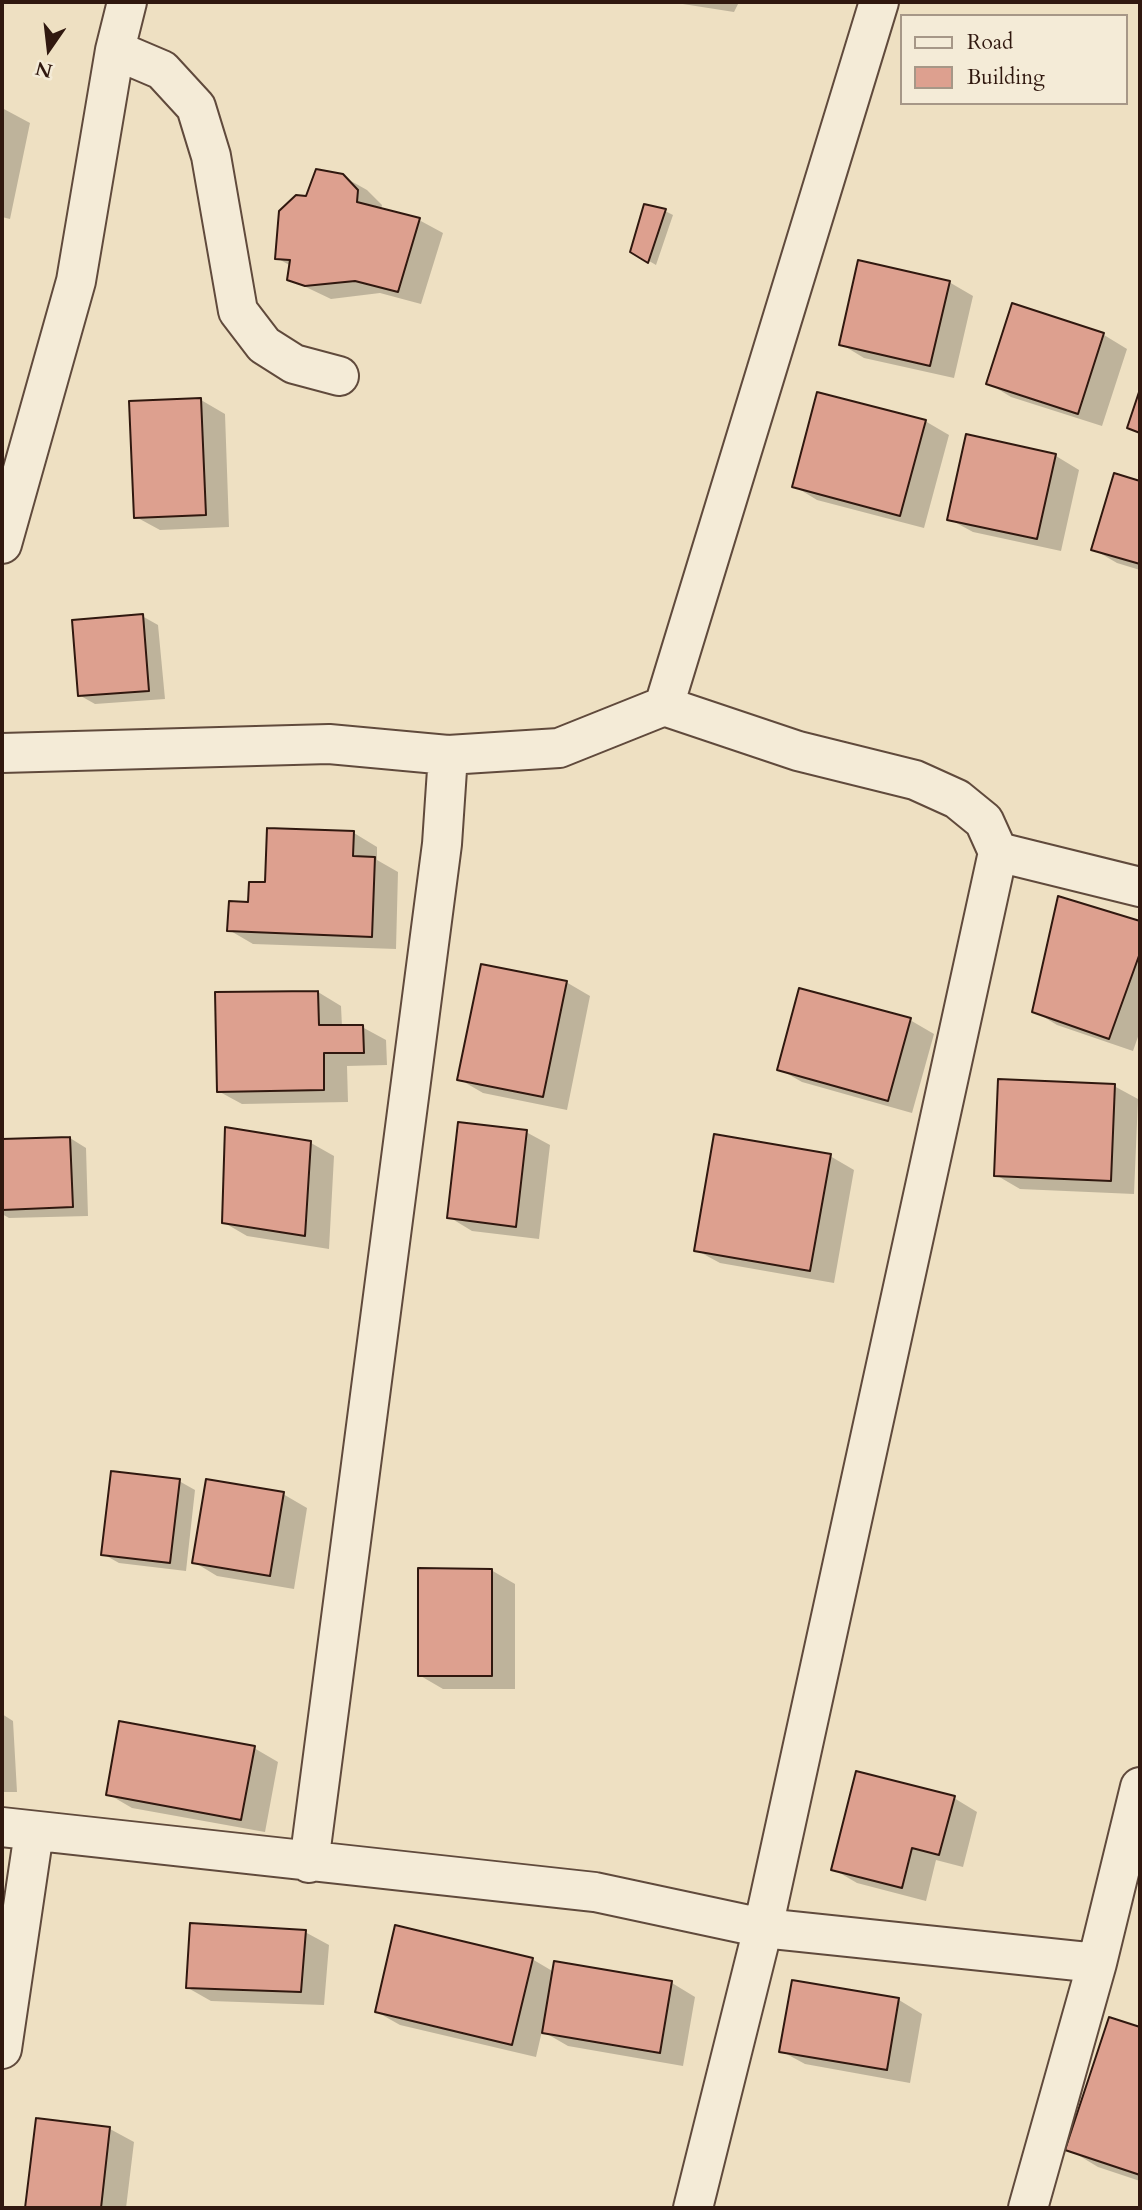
<!DOCTYPE html>
<html>
<head>
<meta charset="utf-8">
<style>
  body { margin:0 }
  #map { position:relative; width:1142px; height:2210px; overflow:hidden; background:#eee0c2; font-family:Cardo,serif }
  canvas { display:block }
  .frame { position:absolute; inset:0; border:4px solid #30180f; pointer-events:none }
  .legend { position:absolute; left:900px; top:14px; width:228px; height:91px; box-sizing:border-box; background:#f4ebd7; border:2px solid #a69787; margin:0; padding:9px 12px; list-style:none; font-size:21px; color:#30180f }
  .legend li { display:flex; align-items:center; gap:14px; height:35px }
  .legend b { width:35px; border:2px solid #a69787 }
  .north { position:absolute; left:14px; top:14px; width:70px; height:70px; -webkit-text-stroke:5px #f4ebd7; paint-order:stroke; rotate:194deg; font-size:19px; font-weight:700; line-height:28px; text-align:center; color:#30180f }
  .north::after { content:''; display:block; margin:auto; width:24px; height:32px; background:#30180f; clip-path:polygon(50% 0,100% 100%,50% 72%,0 100%) }
</style>
</head>
<body>
<div id="map">
<canvas width="1142" height="2210"></canvas>
<div class="frame"></div>
<ul class="legend">
<li><b style="height:9px;background:#f4ebd7"></b>Road</li>
<li><b style="height:19px;background:#dda08f"></b>Building</li>
</ul>
<div class="north">N</div>
</div>
<script>
const ctx = document.querySelector('canvas').getContext('2d');
ctx.lineJoin = 'round';
function paint(path, color) { ctx.fillStyle = color; ctx.fill(path, 'evenodd'); }
const toPath = rows => new Path2D(rows.map(r => 'M' + r).join(''));
function trace(path, color, width, dash) { ctx.strokeStyle = color; ctx.lineWidth = width; ctx.lineCap = dash ? 'butt' : 'round'; ctx.setLineDash(dash || []); ctx.stroke(path); }
const shadow = toPath([
  [670,2,739,2,734,12],
  [2,108,30,123,10,219,2,217],
  [342,176,367,190,382,205,381,210,419,220,443,233,421,304,380,293,331,299,289,279,291,266,277,258,307,198],
  [665,211,673,215,656,265,632,251],
  [949,282,973,296,954,378,864,358,841,344],
  [1013,306,1104,335,1127,349,1102,426,1011,397,988,383],
  [201,400,225,414,229,527,160,530,136,517],
  [925,421,949,435,924,528,817,500,794,486],
  [967,437,1056,456,1079,470,1061,551,973,532,949,519],
  [1115,475,1140,483,1140,570,1117,563,1093,549],
  [142,616,158,625,165,699,95,704,79,695],
  [354,833,377,847,377,860,398,872,396,949,253,944,229,930,266,883],
  [1059,898,1140,923,1140,1031,1133,1051,1057,1025,1034,1011],
  [566,982,590,996,567,1110,483,1093,459,1079],
  [318,992,341,1006,342,1027,362,1027,386,1040,387,1065,347,1066,348,1102,242,1104,218,1091],
  [910,1020,934,1034,912,1113,802,1082,779,1069],
  [1114,1086,1138,1099,1134,1194,1020,1189,996,1175],
  [526,1132,550,1145,539,1239,472,1231,449,1217],
  [70,1138,86,1148,88,1216,9,1218,2,1214,2,1141],
  [311,1143,334,1156,329,1249,247,1236,223,1222],
  [830,1156,854,1170,834,1283,720,1263,696,1250],
  [179,1481,195,1490,186,1571,119,1563,103,1554],
  [283,1494,307,1508,294,1589,217,1576,194,1562],
  [491,1570,515,1584,515,1689,443,1689,419,1675],
  [2,1714,13,1721,17,1792,2,1792],
  [254,1748,278,1762,265,1832,132,1808,108,1794],
  [954,1798,977,1812,963,1867,936,1860,926,1901,857,1883,833,1869],
  [305,1932,329,1945,324,2005,211,2001,188,1988],
  [532,1959,554,1972,672,1983,695,1997,683,2066,568,2046,542,2031,536,2057,400,2025,377,2012],
  [899,2000,922,2014,910,2083,805,2064,781,2051],
  [1111,2019,1140,2029,1140,2181,1098,2167,1068,2149],
  [37,2120,110,2129,134,2142,126,2208,27,2208]
]);
const building = toPath([
  [316,169,343,174,358,190,357,202,420,218,398,292,355,281,305,286,287,280,290,260,275,259,279,211,296,195,306,196,316,169],
  [644,204,666,209,648,263,630,252,644,204],
  [858,260,950,281,930,366,839,345,858,260],
  [1012,303,1104,333,1078,414,986,384,1012,303],
  [1140,389,1140,433,1127,428,1140,389],
  [817,392,926,420,900,516,792,487,817,392],
  [201,398,206,515,134,518,129,401,201,398],
  [966,434,1056,454,1037,539,947,520,966,434],
  [1114,473,1140,481,1140,564,1091,550,1114,473],
  [143,614,149,691,78,696,72,620,143,614],
  [267,828,354,831,353,856,375,857,372,937,227,931,229,901,248,902,249,882,265,882,267,828],
  [1058,896,1140,921,1140,953,1109,1039,1032,1012,1058,896],
  [481,964,567,981,543,1097,457,1080,481,964],
  [799,988,911,1018,888,1101,777,1070,799,988],
  [318,991,319,1025,363,1025,364,1053,324,1053,324,1090,217,1092,215,992,318,991],
  [998,1079,1115,1084,1111,1181,994,1176,998,1079],
  [458,1122,527,1130,516,1227,447,1218,458,1122],
  [225,1127,311,1141,305,1236,222,1223,225,1127],
  [714,1134,831,1154,810,1271,694,1251,714,1134],
  [70,1137,73,1207,2,1210,2,1139,70,1137],
  [111,1471,180,1479,170,1563,101,1555,111,1471],
  [206,1479,284,1492,270,1576,192,1563,206,1479],
  [418,1568,492,1569,492,1676,418,1676,418,1568],
  [119,1721,255,1746,241,1820,106,1795,119,1721],
  [856,1771,955,1796,939,1855,912,1848,902,1888,831,1870,856,1771],
  [190,1923,306,1930,301,1992,186,1988,190,1923],
  [395,1925,533,1958,512,2045,375,2012,395,1925],
  [554,1961,672,1981,660,2053,542,2033,554,1961],
  [792,1980,899,1998,887,2070,779,2052,792,1980],
  [1109,2017,1140,2027,1140,2175,1065,2150,1109,2017],
  [36,2118,110,2127,101,2208,25,2208,36,2118]
]);
const street = toPath([
  [115,50,162,70,196,107,211,156,238,311,264,345,294,364,339,376],
  [2,544,76,281,115,50,127,2],
  [664,706,879,2],
  [2,753,329,744,448,755,559,748,664,706,798,751,915,780,957,799,984,821,998,852,763,1928,693,2208],
  [998,852,1140,887],
  [2,1827,595,1892,763,1928,1097,1963],
  [309,1863,442,844,448,755],
  [2,2049,34,1832],
  [1028,2208,1097,1963,1140,1787]
]);
paint(shadow, '#0003');
paint(building, '#dda08f');
trace(building, '#30180f', 2);
trace(street, '#604a3c', 42);
trace(street, '#f4ebd7', 38);
</script>
</body>
</html>
